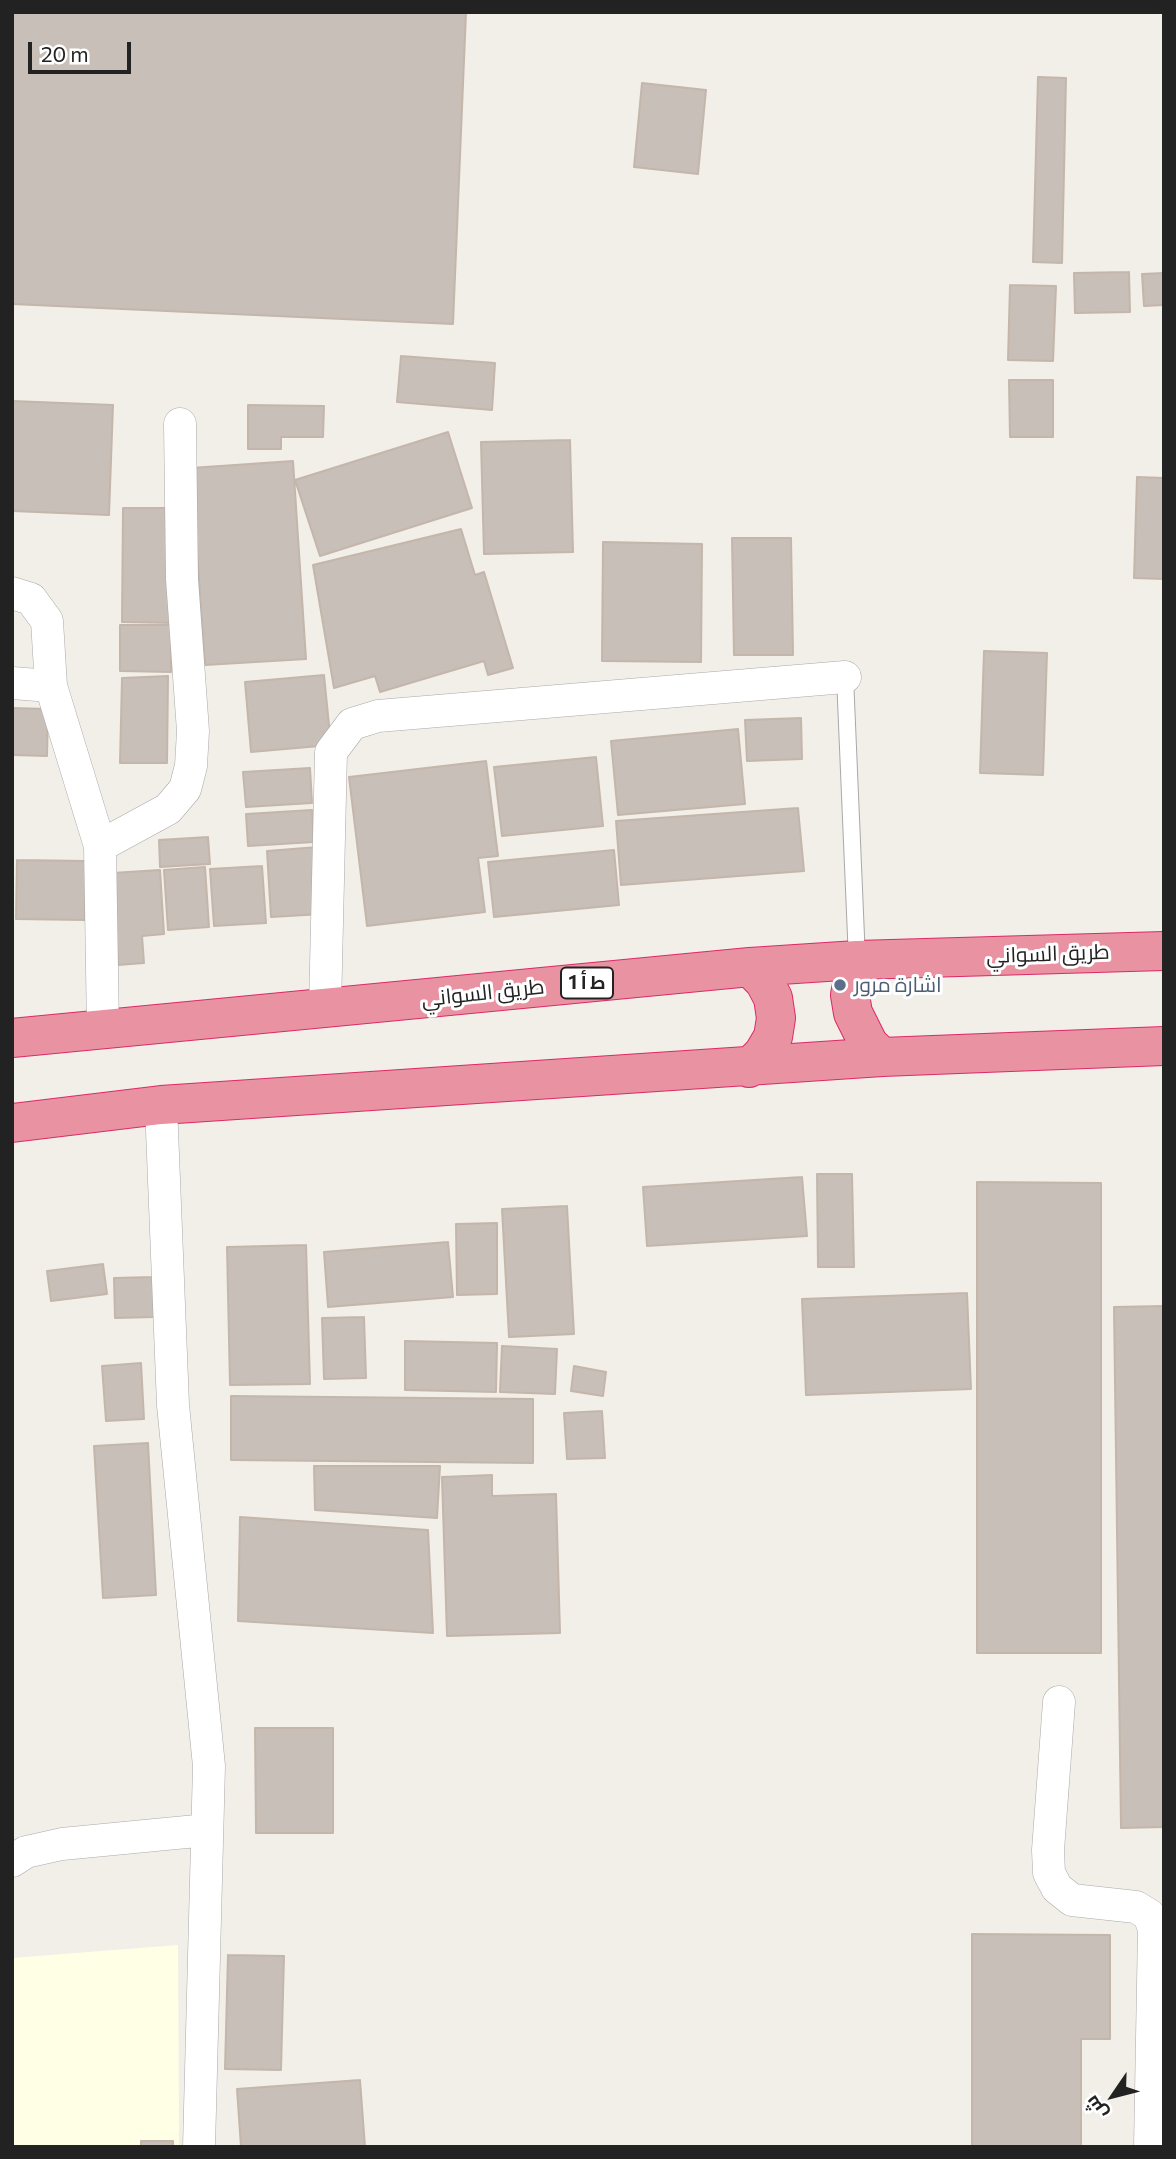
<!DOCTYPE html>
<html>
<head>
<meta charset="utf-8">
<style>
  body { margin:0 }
  #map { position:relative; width:1176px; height:2159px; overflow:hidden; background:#f2efe9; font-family:Commissioner,Cairo,sans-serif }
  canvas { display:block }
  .frame { position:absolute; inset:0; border:14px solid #222; pointer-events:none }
  .north { position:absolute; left:1078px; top:2061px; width:70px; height:70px; -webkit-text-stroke:5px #fff; paint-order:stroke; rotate:235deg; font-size:19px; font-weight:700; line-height:28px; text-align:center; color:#222 }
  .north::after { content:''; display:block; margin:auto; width:24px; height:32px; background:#222; clip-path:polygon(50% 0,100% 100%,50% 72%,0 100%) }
  .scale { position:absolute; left:28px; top:42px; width:103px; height:32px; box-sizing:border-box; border:4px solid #222; border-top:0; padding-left:9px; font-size:21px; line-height:24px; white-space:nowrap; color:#222; -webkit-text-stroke:5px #fff; paint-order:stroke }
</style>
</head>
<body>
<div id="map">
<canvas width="1176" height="2159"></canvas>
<div class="frame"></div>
<div class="north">ش</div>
<div class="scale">20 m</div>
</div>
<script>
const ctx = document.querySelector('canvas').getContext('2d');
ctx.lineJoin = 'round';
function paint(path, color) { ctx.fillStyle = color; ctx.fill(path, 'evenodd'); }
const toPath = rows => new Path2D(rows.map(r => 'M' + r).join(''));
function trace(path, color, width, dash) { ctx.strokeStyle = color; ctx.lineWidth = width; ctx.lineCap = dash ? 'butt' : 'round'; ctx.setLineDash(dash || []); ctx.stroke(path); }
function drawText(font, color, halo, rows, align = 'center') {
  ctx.font = font + ' Commissioner,Cairo,sans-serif'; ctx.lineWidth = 6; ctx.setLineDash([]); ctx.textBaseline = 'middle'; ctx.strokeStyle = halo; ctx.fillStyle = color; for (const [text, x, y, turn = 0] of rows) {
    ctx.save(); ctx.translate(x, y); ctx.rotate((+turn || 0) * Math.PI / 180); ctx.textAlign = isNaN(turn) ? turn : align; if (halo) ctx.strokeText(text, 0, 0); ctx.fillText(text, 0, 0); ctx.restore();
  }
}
const education = toPath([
  [178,1945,179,2147,12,2147,12,1958]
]);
const building = toPath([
  [12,12,466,12,453,324,12,304,12,12],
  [1038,77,1066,78,1062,263,1033,262,1038,77],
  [642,83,706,90,698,174,634,167,642,83],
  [1129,272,1130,312,1075,313,1074,273,1129,272],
  [1164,273,1164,305,1144,306,1142,274,1164,273],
  [1010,285,1056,286,1053,361,1008,360,1010,285],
  [401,356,495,363,492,410,397,402,401,356],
  [1009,380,1053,380,1053,437,1010,437,1009,380],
  [12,401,113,405,109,515,12,511,12,401],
  [248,405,324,406,323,437,281,437,281,449,248,449,248,405],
  [448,432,472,508,320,556,295,480,448,432],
  [570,440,573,552,484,554,481,442,570,440],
  [293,461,306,659,205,665,191,468,293,461],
  [1137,477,1164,478,1164,579,1134,578,1137,477],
  [123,508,174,508,174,623,122,622,123,508],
  [461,529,475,575,484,572,513,668,488,675,484,661,380,692,375,676,334,688,313,565,461,529],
  [732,538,791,538,793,655,734,655,732,538],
  [603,542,702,544,701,662,602,661,603,542],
  [120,625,171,625,171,672,120,671,120,625],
  [984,651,1047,653,1043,775,980,773,984,651],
  [324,675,331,745,251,752,245,682,324,675],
  [168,676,167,763,120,763,122,678,168,676],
  [12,708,48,709,47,756,12,755,12,708],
  [801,718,802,759,747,761,745,720,801,718],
  [738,729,745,804,618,815,611,741,738,729],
  [596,757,603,826,502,836,494,767,596,757],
  [486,761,498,856,478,858,485,912,367,926,349,777,486,761],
  [310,768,312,803,246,807,243,772,310,768],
  [798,808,804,871,621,885,616,821,798,808],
  [312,810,314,842,248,846,246,814,312,810],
  [208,837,210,864,160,867,159,840,208,837],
  [318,847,323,914,271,917,267,851,318,847],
  [614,850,619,905,494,917,488,862,614,850],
  [17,860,86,861,85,920,16,919,17,860],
  [262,866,266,923,214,926,210,869,262,866],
  [205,867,209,927,168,930,164,870,205,867],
  [160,870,164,934,142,936,144,963,118,965,112,873,160,870],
  [817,1174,852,1174,854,1267,818,1267,817,1174],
  [802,1177,807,1236,647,1246,643,1187,802,1177],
  [977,1182,1101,1183,1101,1653,977,1653,977,1182],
  [567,1206,574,1334,509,1337,502,1209,567,1206],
  [497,1223,497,1294,457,1295,456,1224,497,1223],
  [448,1242,453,1297,328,1307,324,1252,448,1242],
  [306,1245,310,1384,230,1385,227,1247,306,1245],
  [103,1264,107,1294,51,1301,47,1271,103,1264],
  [153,1277,155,1317,115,1318,114,1278,153,1277],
  [967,1293,971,1389,806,1395,802,1299,967,1293],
  [1164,1306,1164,1827,1121,1828,1114,1307,1164,1306],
  [364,1317,366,1378,324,1379,322,1318,364,1317],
  [405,1341,497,1343,496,1392,405,1390,405,1341],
  [502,1346,557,1349,555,1394,500,1392,502,1346],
  [141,1363,144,1419,106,1421,102,1366,141,1363],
  [574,1366,606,1372,603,1396,571,1391,574,1366],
  [231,1396,533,1399,533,1463,231,1460,231,1396],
  [602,1411,605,1458,567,1459,564,1413,602,1411],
  [148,1443,156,1595,103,1598,94,1446,148,1443],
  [314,1466,440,1466,437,1518,315,1510,314,1466],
  [492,1475,492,1496,556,1494,560,1633,447,1636,442,1477,492,1475],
  [240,1517,428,1530,433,1633,238,1621,240,1517],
  [255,1728,333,1728,333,1833,256,1833,255,1728],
  [972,1934,1110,1935,1110,2039,1081,2039,1081,2147,972,2147,972,1934],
  [228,1955,284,1956,281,2070,225,2069,228,1955],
  [360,2080,365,2147,241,2147,237,2089,360,2080],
  [141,2141,173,2141,173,2147,141,2147,141,2141]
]);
const lane = toPath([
  [845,677,857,960]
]);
const street = toPath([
  [12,593,31,599,47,621,51,686,100,846,103,1030],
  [12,683,51,686],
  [100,846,168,809,185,789,191,766,193,731,182,579,180,424],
  [325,1008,331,752,352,724,378,716,845,677],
  [161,1105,173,1405,209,1766,199,2147],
  [1059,1702,1048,1850,1049,1873,1057,1888,1072,1900,1136,1907,1149,1915,1154,1929,1150,2147],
  [12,1861,26,1852,62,1844,207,1830]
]);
const highway = toPath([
  [857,960,850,995,853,1013,869,1045,882,1057],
  [12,1038,750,967,857,960,1164,951],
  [749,1068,763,1054,773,1037,776,1018,773,998,764,981,750,967],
  [12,1123,161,1105,882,1057,1164,1046]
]);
const markers = [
  [840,985,7,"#5c6f8a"]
];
const shields = [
  [587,983,52]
];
const shieldNames = [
  ["ط أ 1",587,983]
];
const streetNames = [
  ["طريق السواني",1048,954,-2],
  ["طريق السواني",483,993,-6]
];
const serviceNames = [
  ["اشارة مرور",854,985]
];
paint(education, '#ffffe5');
paint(building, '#c7bfb8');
trace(building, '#c4b6ab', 2);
trace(lane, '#a9a9a9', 18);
trace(street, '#a9a9a9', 33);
trace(highway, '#dc2a67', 40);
trace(lane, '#fff', 16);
trace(street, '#fff', 32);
trace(highway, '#e892a2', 38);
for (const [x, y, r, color] of markers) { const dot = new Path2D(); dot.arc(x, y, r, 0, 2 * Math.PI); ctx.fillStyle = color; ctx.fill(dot); trace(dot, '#fff', 2.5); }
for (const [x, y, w] of shields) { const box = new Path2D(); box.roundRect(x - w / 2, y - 15.5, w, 31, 5); ctx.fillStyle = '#fff'; ctx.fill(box); trace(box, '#222', 2); }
drawText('bold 19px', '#222', null, shieldNames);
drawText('21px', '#222', '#fff', streetNames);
drawText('21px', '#4e5e75', '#fff', serviceNames, 'left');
</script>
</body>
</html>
